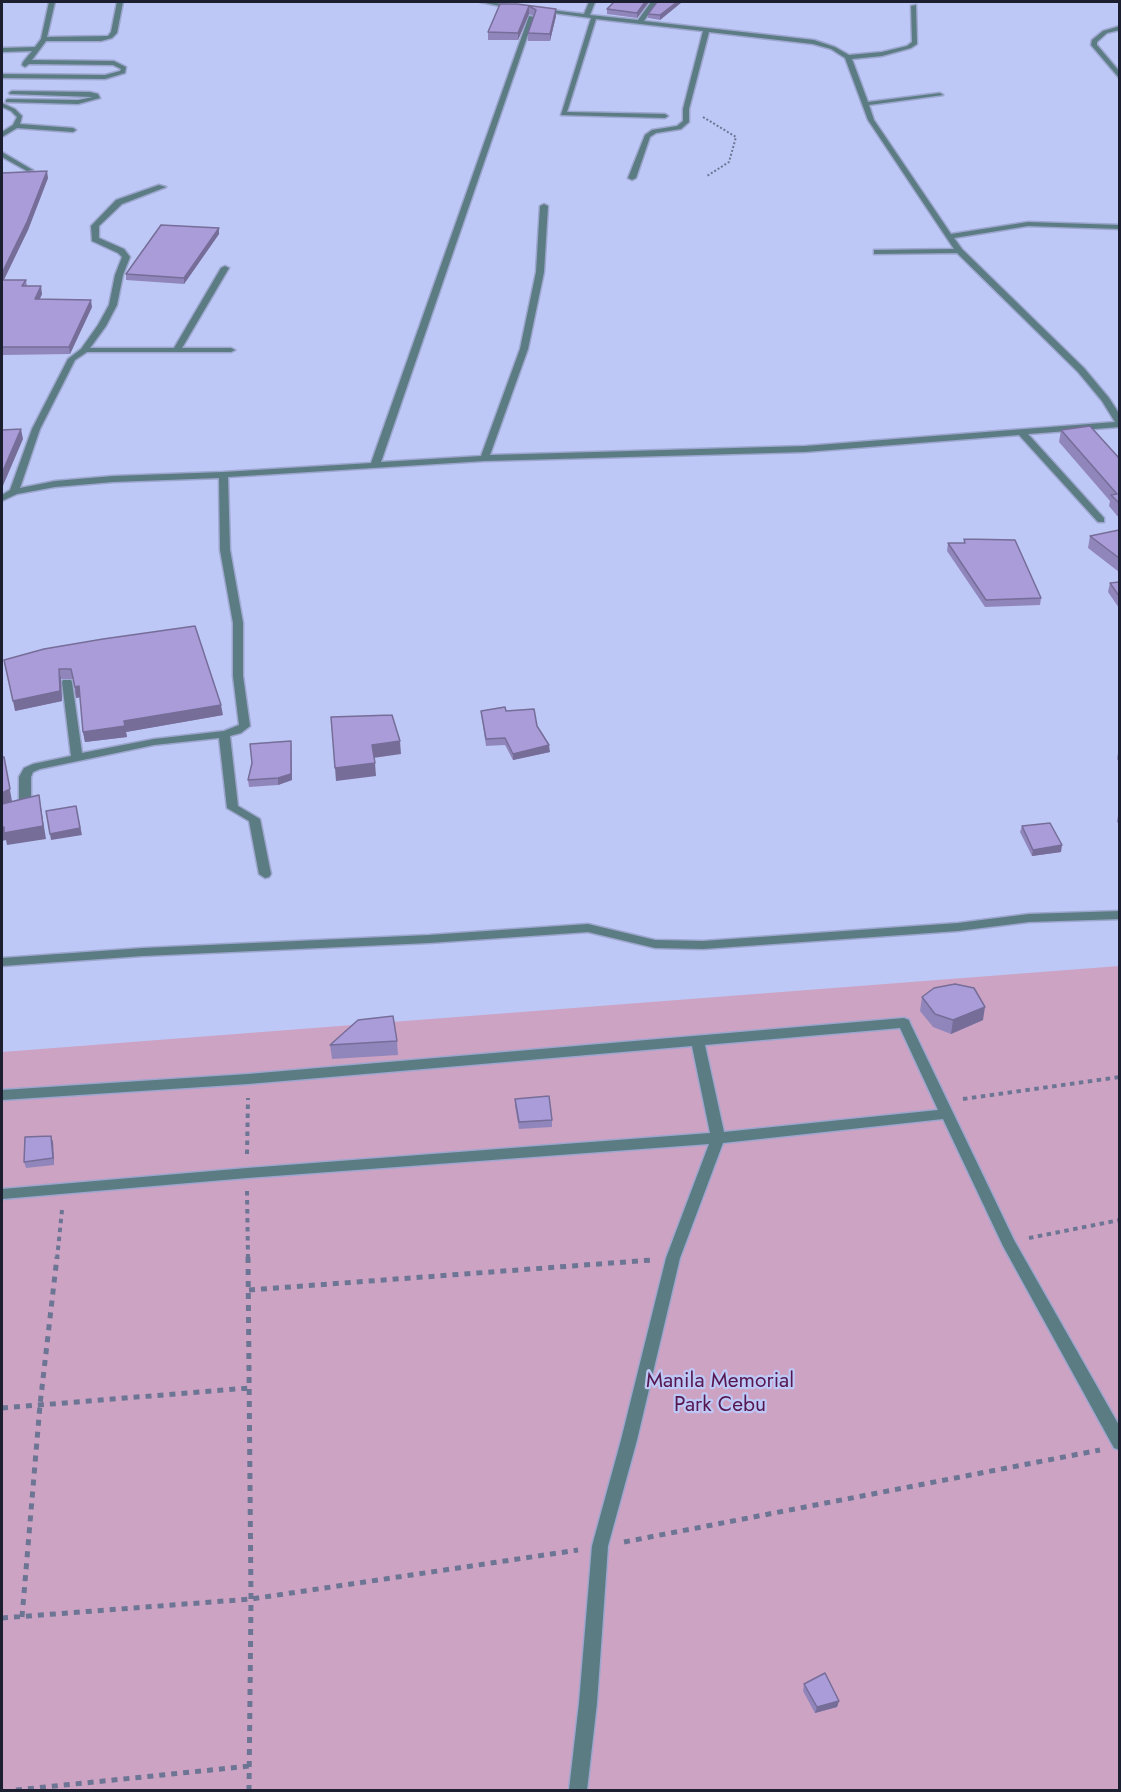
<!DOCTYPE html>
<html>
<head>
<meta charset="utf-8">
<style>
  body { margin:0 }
  #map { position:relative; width:1121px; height:1792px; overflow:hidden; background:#bdc8f6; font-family:Jost,sans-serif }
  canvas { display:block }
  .frame { position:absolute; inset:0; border:3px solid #1b1f2f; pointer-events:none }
</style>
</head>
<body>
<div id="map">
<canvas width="1121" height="1792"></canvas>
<div class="frame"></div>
</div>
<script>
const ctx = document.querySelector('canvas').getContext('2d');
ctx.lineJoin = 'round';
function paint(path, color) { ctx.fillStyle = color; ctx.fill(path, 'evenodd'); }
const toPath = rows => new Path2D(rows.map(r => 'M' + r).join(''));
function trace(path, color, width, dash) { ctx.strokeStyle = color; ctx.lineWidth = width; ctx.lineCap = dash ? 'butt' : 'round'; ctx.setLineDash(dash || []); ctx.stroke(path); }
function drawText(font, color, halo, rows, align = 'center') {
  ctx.font = font + ' Jost,sans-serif'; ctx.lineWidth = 4.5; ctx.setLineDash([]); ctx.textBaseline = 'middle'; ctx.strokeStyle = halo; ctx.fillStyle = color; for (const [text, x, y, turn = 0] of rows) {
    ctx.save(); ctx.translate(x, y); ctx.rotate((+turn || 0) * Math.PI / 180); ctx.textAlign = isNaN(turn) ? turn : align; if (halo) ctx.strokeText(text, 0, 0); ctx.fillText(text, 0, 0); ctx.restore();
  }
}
const green = toPath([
  [1119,966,1119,1790,2,1790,2,1052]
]);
const pathFar2 = toPath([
  [703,117,736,137,729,162,707,176]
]);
const pathFar1 = toPath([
  [963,1099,1120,1077],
  [247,1154,248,1098],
  [247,1191,248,1259],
  [1029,1238,1120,1220],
  [57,1259,62,1210]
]);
const path = toPath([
  [248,1257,251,1599,249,1790],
  [249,1290,652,1260],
  [2,1408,249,1388],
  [624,1542,1100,1450],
  [22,1617,40,1405,57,1257],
  [2,1618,251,1599,578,1550],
  [16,1790,250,1766]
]);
const service = toPath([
  [904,1018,909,1020,910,1023,1014,1240,1120,1427,1120,1450,1114,1448,1003,1246,943,1119,723,1143,680,1258,637,1440,608,1546,597,1703,587,1790,569,1790,579,1703,592,1546,621,1440,666,1258,709,1144,247,1178,2,1199,2,1189,247,1168,710,1133,692,1046,248,1084,2,1100,2,1090,248,1074,904,1018],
  [900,1028,938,1110,724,1132,705,1045,900,1028]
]);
const minor = toPath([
  [49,2,55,2,47,37,108,36,111,32,117,2,123,2,117,33,112,38,101,41,46,41,32,60,114,61,126,67,125,73,105,79,2,78,2,74,105,75,120,71,121,69,113,65,29,64,25,67,22,65,23,62,32,51,2,52,2,48,35,47,41,39,49,2],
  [480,2,491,2,519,7,516,9,480,2],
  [589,2,595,2,590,15,638,20,651,2,657,2,644,21,814,40,835,47,849,55,882,52,907,46,912,42,911,6,916,5,917,44,911,48,882,56,852,59,868,102,940,93,943,95,869,105,874,120,951,234,1028,222,1120,225,1120,229,1028,226,954,238,962,249,1084,368,1109,398,1120,415,1120,427,1028,434,1104,518,1104,522,1098,522,1019,435,805,452,485,461,228,477,230,550,243,623,243,676,250,726,241,733,230,736,238,806,260,819,271,874,269,877,265,878,259,874,249,821,227,808,219,738,154,745,40,769,33,772,31,777,31,801,29,803,17,812,2,815,2,809,9,806,19,800,19,777,24,768,33,764,71,756,62,682,63,680,71,680,72,682,82,753,154,739,224,731,239,725,233,676,233,623,220,550,219,478,113,482,55,487,17,494,2,501,2,495,10,490,32,429,68,359,81,349,98,325,109,305,115,275,122,257,118,253,92,241,91,226,116,200,159,185,166,187,122,204,99,226,99,238,124,249,130,257,123,275,117,305,106,326,90,348,174,348,221,268,225,266,229,268,182,348,231,348,235,350,231,352,87,352,75,360,40,429,20,488,55,481,113,476,223,472,371,463,529,16,534,17,381,462,481,456,520,349,536,272,540,206,544,204,548,206,544,272,528,349,490,455,805,446,1115,422,1102,401,1078,372,957,253,874,254,874,250,877,250,954,249,868,120,845,58,831,49,813,44,709,32,689,109,689,122,681,129,656,133,650,137,636,178,632,180,628,178,645,135,652,130,677,126,683,121,683,109,703,31,596,19,567,112,665,114,668,116,665,118,561,115,591,18,539,11,542,9,584,14,589,2],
  [1120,26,1120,30,1107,33,1097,42,1097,45,1120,72,1120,79,1091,45,1092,40,1103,31,1120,26],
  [12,91,90,92,98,94,100,98,78,104,6,102,6,100,8,99,78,100,93,97,10,94,9,93,12,91],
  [2,103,15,109,22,116,20,124,73,128,76,130,73,132,17,128,2,137,2,132,13,125,17,117,11,111,2,107,2,103],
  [2,152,31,169,33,170,27,171,2,157,2,152],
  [1120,911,1120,919,1029,922,958,931,703,949,655,948,588,932,429,943,143,956,2,966,2,958,143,948,429,935,588,924,655,940,703,941,958,923,1029,914,1120,911]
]);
const wall = toPath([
  [614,2,649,2,637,18,607,14,607,9],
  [657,2,682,2,660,20,648,18,648,14],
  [500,4,556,9,556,16,550,41,528,41,528,33,534,16,529,14,518,40,488,40,488,32],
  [2,173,48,178,28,230,3,280,26,280,27,286,42,294,40,299,92,307,70,354,2,355],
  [219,228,219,234,184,284,126,280,126,274],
  [1061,430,1119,458,1119,518,1109,506,1110,501,1059,442],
  [1119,530,1119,572,1088,548,1090,536],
  [964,539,1041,598,1040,605,985,607,947,551,948,543,964,543],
  [1119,582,1119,608,1108,592,1110,583],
  [44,649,223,715,126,732,127,737,85,742,83,732,80,697,76,698,73,679,61,679,62,701,15,711],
  [481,711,506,711,550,752,513,760,505,745,486,746],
  [291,741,292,780,278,785,249,787,248,780],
  [1119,747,1119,762,1117,759],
  [1119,809,1119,824,1117,822],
  [1022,826,1061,852,1032,856,1020,832],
  [922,997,983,1020,951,1034,933,1027,920,1011],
  [397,1041,398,1055,332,1059,330,1045],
  [515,1099,552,1120,552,1127,519,1129,515,1106],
  [53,1142,54,1165,26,1168,24,1162],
  [804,1684,839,1701,837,1707,815,1713,803,1691]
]);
const shadedWall = toPath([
  [645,2,649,2,637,18,637,13],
  [677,2,682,2,660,20,660,15],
  [529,6,529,14,518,40,518,33],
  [556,9,556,16,550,41,550,34],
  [47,171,48,178,28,230,2,284,2,273],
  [219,228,219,234,184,284,184,278],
  [41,286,42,294,36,306,35,299],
  [91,300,92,307,70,354,69,347],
  [21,429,23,439,2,488,2,473],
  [59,669,61,679,62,701,15,711,13,701],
  [79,686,81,697,76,698,75,687],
  [221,705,223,715,126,732,127,737,85,742,83,732,124,721],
  [291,741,292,780,278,785,278,778],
  [400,741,401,754,373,758,372,745],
  [549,745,550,752,513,760,513,754],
  [4,757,12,801,2,807,2,793],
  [375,763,376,776,336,781,335,768],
  [39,795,46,839,7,845,6,840,2,841,2,828],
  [76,806,82,835,51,840,50,834],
  [1062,845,1061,852,1032,856,1033,850],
  [985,1007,983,1020,951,1034,953,1020],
  [51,1136,53,1142,54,1165,53,1158],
  [839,1701,837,1707,815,1713,817,1707]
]);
const building = toPath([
  [614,2,645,2,637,13,607,9,614,2],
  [657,2,677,2,660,15,648,14,657,2],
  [500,4,517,4,556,9,550,34,528,33,536,10,529,6,518,33,488,32,500,4],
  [47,171,27,222,2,273,2,173,47,171],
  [161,225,219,228,184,278,126,274,161,225],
  [2,280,26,280,22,286,41,286,35,299,91,300,69,347,2,347,2,280],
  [1090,426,1119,458,1119,503,1111,495,1117,494,1061,430,1090,426],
  [21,429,2,473,2,430,21,429],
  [1119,530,1119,558,1090,536,1119,530],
  [964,539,1015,540,1041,598,986,600,948,543,965,543,964,539],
  [1119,582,1119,596,1110,583,1119,582],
  [195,626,221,705,124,721,125,726,83,732,79,686,75,687,71,669,59,669,60,691,13,701,4,660,44,649,103,639,195,626],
  [505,707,506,711,534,709,537,726,549,745,513,754,505,738,486,739,481,711,505,707],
  [392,715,400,741,372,745,375,763,335,768,331,717,392,715],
  [291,741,291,774,278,778,248,780,252,763,250,744,291,741],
  [2,757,4,757,10,789,2,793,2,757],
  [39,795,43,826,4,833,4,827,2,828,2,804,39,795],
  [76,806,80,828,50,834,46,811,76,806],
  [1050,823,1062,845,1033,850,1022,826,1050,823],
  [955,984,974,988,985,1007,953,1020,935,1014,922,997,934,988,955,984],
  [393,1016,397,1041,330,1045,358,1020,393,1016],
  [549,1096,552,1120,519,1122,515,1099,549,1096],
  [51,1136,53,1158,24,1162,25,1137,51,1136],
  [825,1673,839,1701,817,1707,804,1684,825,1673]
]);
const nearParknames = [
  ["Manila Memorial",720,1382],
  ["Park Cebu",720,1406]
];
paint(green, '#cda3c4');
trace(service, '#9da6ce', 3);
trace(minor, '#9da6ce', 3);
trace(pathFar2, '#6d7594', 2, [2, 2]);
trace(pathFar1, '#6d7594', 4, [4.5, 4.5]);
trace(path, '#6d7594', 5, [6, 6]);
paint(service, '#5b7c83');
paint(minor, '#5b7c83');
paint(wall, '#9186bb');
paint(shadedWall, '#766d98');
paint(building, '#a99cd9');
trace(building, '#766d98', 1.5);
drawText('21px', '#56164e', '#bdc8f6', nearParknames);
</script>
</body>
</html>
